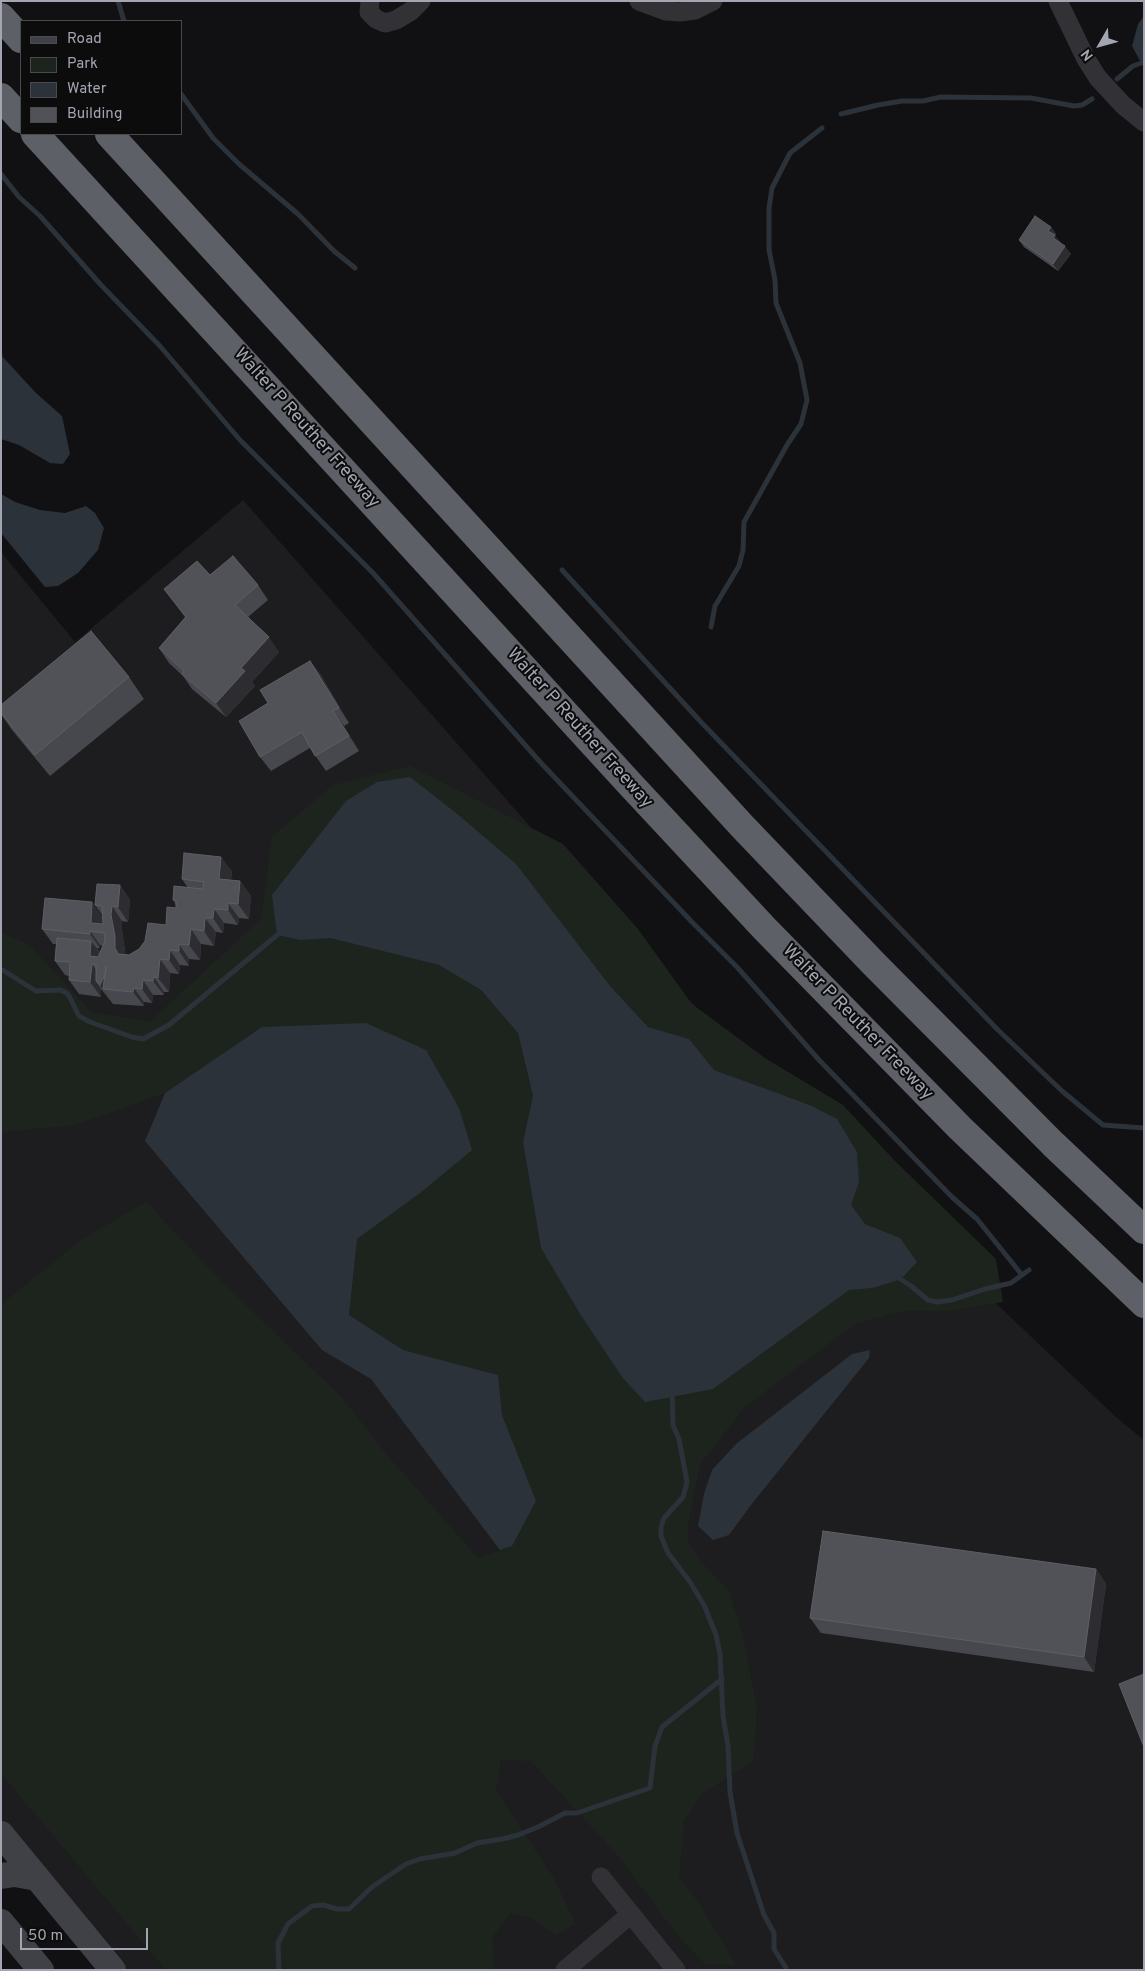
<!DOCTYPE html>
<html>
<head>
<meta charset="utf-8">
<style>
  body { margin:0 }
  #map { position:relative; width:1145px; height:1971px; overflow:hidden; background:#111012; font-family:Overpass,sans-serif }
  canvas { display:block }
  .frame { position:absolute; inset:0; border:2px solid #a3a6b1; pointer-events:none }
  .legend { position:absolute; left:20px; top:20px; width:162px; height:115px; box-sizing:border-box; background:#0c0c0d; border:1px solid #484a4f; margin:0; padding:6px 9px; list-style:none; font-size:15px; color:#a3a6b1 }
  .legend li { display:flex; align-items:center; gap:10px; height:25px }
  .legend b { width:25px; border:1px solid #484a4f }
  .north { position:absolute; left:1075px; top:20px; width:50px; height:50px; -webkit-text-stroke:4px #0c0c0d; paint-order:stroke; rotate:232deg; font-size:14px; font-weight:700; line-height:20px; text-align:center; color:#a3a6b1 }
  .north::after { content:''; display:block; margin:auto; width:18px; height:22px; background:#a3a6b1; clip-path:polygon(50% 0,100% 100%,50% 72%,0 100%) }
  .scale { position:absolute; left:20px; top:1928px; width:128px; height:22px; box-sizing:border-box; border:2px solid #a3a6b1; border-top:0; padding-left:6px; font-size:15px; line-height:18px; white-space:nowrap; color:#a3a6b1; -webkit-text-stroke:4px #0c0c0d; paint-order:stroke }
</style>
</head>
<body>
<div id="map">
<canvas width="1145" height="1971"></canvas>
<div class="frame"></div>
<ul class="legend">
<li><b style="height:6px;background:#404146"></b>Road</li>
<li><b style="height:14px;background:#1d241e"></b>Park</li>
<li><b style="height:14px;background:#2b3239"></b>Water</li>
<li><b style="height:14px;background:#515257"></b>Building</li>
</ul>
<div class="north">N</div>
<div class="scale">50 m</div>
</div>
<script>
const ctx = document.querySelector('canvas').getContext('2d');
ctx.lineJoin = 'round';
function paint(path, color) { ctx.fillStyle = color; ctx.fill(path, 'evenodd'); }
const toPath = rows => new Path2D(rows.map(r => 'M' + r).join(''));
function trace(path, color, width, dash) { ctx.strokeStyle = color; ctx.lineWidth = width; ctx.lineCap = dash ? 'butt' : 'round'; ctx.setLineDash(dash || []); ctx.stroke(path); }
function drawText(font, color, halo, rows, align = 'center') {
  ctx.font = font + ' Overpass,sans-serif'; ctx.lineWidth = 4; ctx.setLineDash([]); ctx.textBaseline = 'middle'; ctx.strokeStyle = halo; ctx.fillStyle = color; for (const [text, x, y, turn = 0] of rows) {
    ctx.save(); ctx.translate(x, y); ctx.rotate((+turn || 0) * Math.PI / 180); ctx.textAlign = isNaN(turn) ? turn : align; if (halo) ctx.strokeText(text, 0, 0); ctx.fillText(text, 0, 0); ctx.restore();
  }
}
const built = toPath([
  [243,500,637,948,944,1254,1116,1417,1144,1440,1144,1970,126,1970,1,1819,1,552,75,642]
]);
const green = toPath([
  [410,766,563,844,638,929,692,1004,765,1058,843,1105,894,1160,996,1259,1003,1302,949,1311,903,1311,855,1324,745,1407,700,1464,688,1524,688,1542,700,1561,729,1591,743,1636,757,1709,753,1762,703,1793,684,1820,679,1877,701,1906,736,1965,705,1964,676,1933,615,1852,531,1761,501,1760,496,1791,553,1877,575,1923,557,1935,529,1917,510,1913,493,1936,494,1970,166,1970,1,1773,1,1305,81,1240,146,1202,221,1281,343,1399,385,1453,478,1558,512,1546,536,1501,502,1415,498,1375,403,1350,349,1315,357,1239,420,1193,262,1027,165,1093,75,1125,1,1132,1,933,28,944,91,1012,150,1022,261,919,272,837,333,785],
  [346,801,610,986,648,1027,689,1039,714,1070,810,1105,859,1182,850,1204,865,1224,900,1238,873,1288,849,1290,713,1389,622,1377,580,1314,541,1248,523,1142,533,1096,518,1034,481,990,439,965,330,938,272,895]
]);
const water = toPath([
  [1144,16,1144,68,1132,46,1138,24],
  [1,355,35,392,62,416,70,454,63,464,50,463,19,445,1,439],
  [1,494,15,502,40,510,65,513,86,506,95,513,104,528,98,550,78,573,58,586,45,587,1,533],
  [410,777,456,813,516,864,610,986,648,1027,689,1039,714,1070,810,1105,837,1119,857,1152,859,1182,851,1205,865,1224,900,1238,917,1262,901,1279,873,1288,849,1290,713,1389,645,1402,622,1377,580,1314,541,1248,523,1142,533,1096,518,1033,481,990,439,965,330,938,300,940,277,935,272,895,346,801,377,782],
  [366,1023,426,1050,459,1108,472,1150,420,1193,357,1239,349,1315,403,1350,498,1375,502,1415,536,1501,512,1546,500,1550,371,1379,322,1350,145,1141,165,1093,262,1027],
  [870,1350,869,1358,751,1505,729,1535,713,1540,698,1526,704,1494,712,1470,736,1444,852,1354]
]);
const stream = toPath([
  [118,1,124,21],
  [1117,79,1133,66,1144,62],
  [181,94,213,138,239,164,298,214,334,251,355,268],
  [841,114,878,105,902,101,923,101,941,97,1031,98,1074,106,1082,105,1092,99],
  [1,174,19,197,40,216,101,285,159,345,240,440,373,573,541,763,692,922,737,967,820,1061,952,1197,977,1219,1022,1275],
  [562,570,700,721,998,1030,1062,1091,1103,1125,1144,1128],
  [711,627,715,606,739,566,743,550,744,522,787,445,801,424,807,400,800,363,776,303,775,280,769,250,769,208,772,188,790,153,822,128],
  [1,969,36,991,61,990,68,994,79,1016,90,1022,132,1037,143,1039,169,1025,282,931],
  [896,1276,911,1286,928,1300,937,1302,952,1300,985,1289,1011,1283,1029,1270],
  [672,1390,673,1425,679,1439,687,1482,683,1497,664,1518,661,1527,661,1536,668,1553,690,1582,704,1605,716,1635,720,1654,723,1716,728,1746,730,1792,737,1833,764,1915,774,1933,774,1949,786,1968],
  [279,1970,278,1943,288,1924,312,1906,323,1905,337,1909,349,1909,372,1887,406,1864,420,1859,455,1853,477,1843,502,1839,518,1835,538,1827,565,1813,577,1813,650,1788,655,1746,662,1727,722,1679]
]);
const minor = toPath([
  [370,1,369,12,376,19,385,23,396,20,411,11,421,1],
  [639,1,666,11,680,12,695,10,713,1],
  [1058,1,1086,59,1098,78,1123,105,1144,122],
  [601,1877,676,1970],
  [565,1970,631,1914]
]);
const secondary = toPath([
  [1,1834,113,1970],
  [1,1876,15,1874,37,1878],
  [1,1922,41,1970]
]);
const motorway = toPath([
  [1,17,21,39],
  [1,97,21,119],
  [35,134,629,783,765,929,960,1128,1144,1304],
  [109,134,742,826,874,964,1053,1144,1144,1230]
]);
const wall = toPath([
  [1051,227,1056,234,1055,236,1060,242,1071,254,1058,271,1024,247,1019,240],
  [210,575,258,585,268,600,248,617,279,652,252,682,255,686,226,717,192,689,183,676,169,663,159,648,185,617,164,589],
  [310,661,321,675,349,723,344,726,359,751,326,771,310,748,271,771,260,757],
  [129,677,144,699,50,776,12,730,1,714,1,705],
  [232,871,231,880,240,881,251,896,249,919,239,918,238,925,224,923,223,933,216,932,214,946,201,944,200,960,189,959,189,966,180,965,179,974,170,973,169,992,164,992,164,995,153,995,152,1003,144,1002,144,1006,113,1004,101,989,101,997,79,994,69,980,69,976,65,975,55,961,56,944,53,944,42,929,103,917,102,924,103,924,103,916,95,905,120,885,130,900,128,922,122,921,122,930,125,951,125,954,129,955,139,949,166,925,176,908,176,905,173,900,188,888,182,879],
  [100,945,103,946,100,952,97,948,100,948],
  [1096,1569,1106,1584,1094,1672,821,1633,810,1618]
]);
const shadedWall = toPath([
  [1051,227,1056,234,1055,236,1060,242,1058,245,1048,231],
  [1065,246,1071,254,1058,271,1053,264],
  [269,637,279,652,252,682,255,686,226,717,216,703,241,668],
  [310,661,321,675,349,723,339,708],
  [333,711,344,726,359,751,349,736],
  [221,857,232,871,230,894,219,879],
  [240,881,251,896,249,919,238,904],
  [120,885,130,900,128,922,118,907],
  [92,902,103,917,101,932,91,923],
  [228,903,239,918,238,925,228,910],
  [112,906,122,921,122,930,125,951,125,963,115,948,111,915],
  [214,909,224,923,223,933,213,918],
  [205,918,216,932,214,946,204,931],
  [191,929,201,944,200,960,189,945],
  [90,931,100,945,100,948,90,934],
  [91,941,102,955,100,970,90,956],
  [179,944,189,959,189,966,179,951],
  [170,950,180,965,179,974,169,960],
  [160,959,170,973,169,992,158,978],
  [92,964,102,979,105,975,103,989,110,1000,100,985,96,981,101,989,101,997,90,982],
  [154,977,164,992,164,995,153,981],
  [143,980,153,995,152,1003,142,989],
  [134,988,144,1002,144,1006,133,992],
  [1096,1569,1106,1584,1094,1672,1084,1657]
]);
const building = toPath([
  [1035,216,1051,227,1048,231,1055,235,1053,238,1065,246,1053,264,1019,240,1035,216],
  [233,556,258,585,235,605,269,637,241,668,245,671,216,703,182,674,184,671,159,648,186,617,164,589,197,561,210,575,233,556],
  [91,631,129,677,35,755,1,713,1,705,91,631],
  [310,661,339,708,333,711,349,736,315,756,302,732,260,757,239,721,268,703,260,690,310,661],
  [184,853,221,857,219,879,240,881,238,904,228,903,228,910,214,909,213,918,205,918,204,931,191,929,189,945,179,944,179,951,170,950,169,960,160,959,158,978,154,977,153,981,143,980,142,989,134,988,133,992,103,989,106,966,105,975,100,985,96,981,96,965,92,964,90,982,69,980,70,962,55,961,57,938,91,941,90,956,98,957,105,941,104,933,90,931,90,934,42,929,45,898,92,902,91,923,103,924,102,906,95,905,97,884,120,885,118,907,112,906,111,915,115,936,115,948,118,954,129,955,139,949,145,941,148,923,166,925,167,907,176,908,176,900,173,900,174,886,203,889,204,882,182,879,184,853],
  [823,1531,1096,1569,1084,1657,810,1618,823,1531],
  [1144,1674,1144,1747,1119,1684,1144,1674]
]);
const streetNames = [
  ["Walter P Reuther Freeway",306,429,48],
  ["Walter P Reuther Freeway",579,729,48],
  ["Walter P Reuther Freeway",857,1023,46]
];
paint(built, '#1d1d1f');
paint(green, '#1d241e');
paint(water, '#2b3239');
trace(stream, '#2b3239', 5);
trace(minor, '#323236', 19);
trace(secondary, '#404146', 26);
trace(motorway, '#5e6067', 28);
paint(wall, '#47484d');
paint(shadedWall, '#2d2d31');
paint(building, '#515257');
trace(building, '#5e5f65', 1);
drawText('18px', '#a3a6b1', '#0c0c0d', streetNames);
</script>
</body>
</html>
